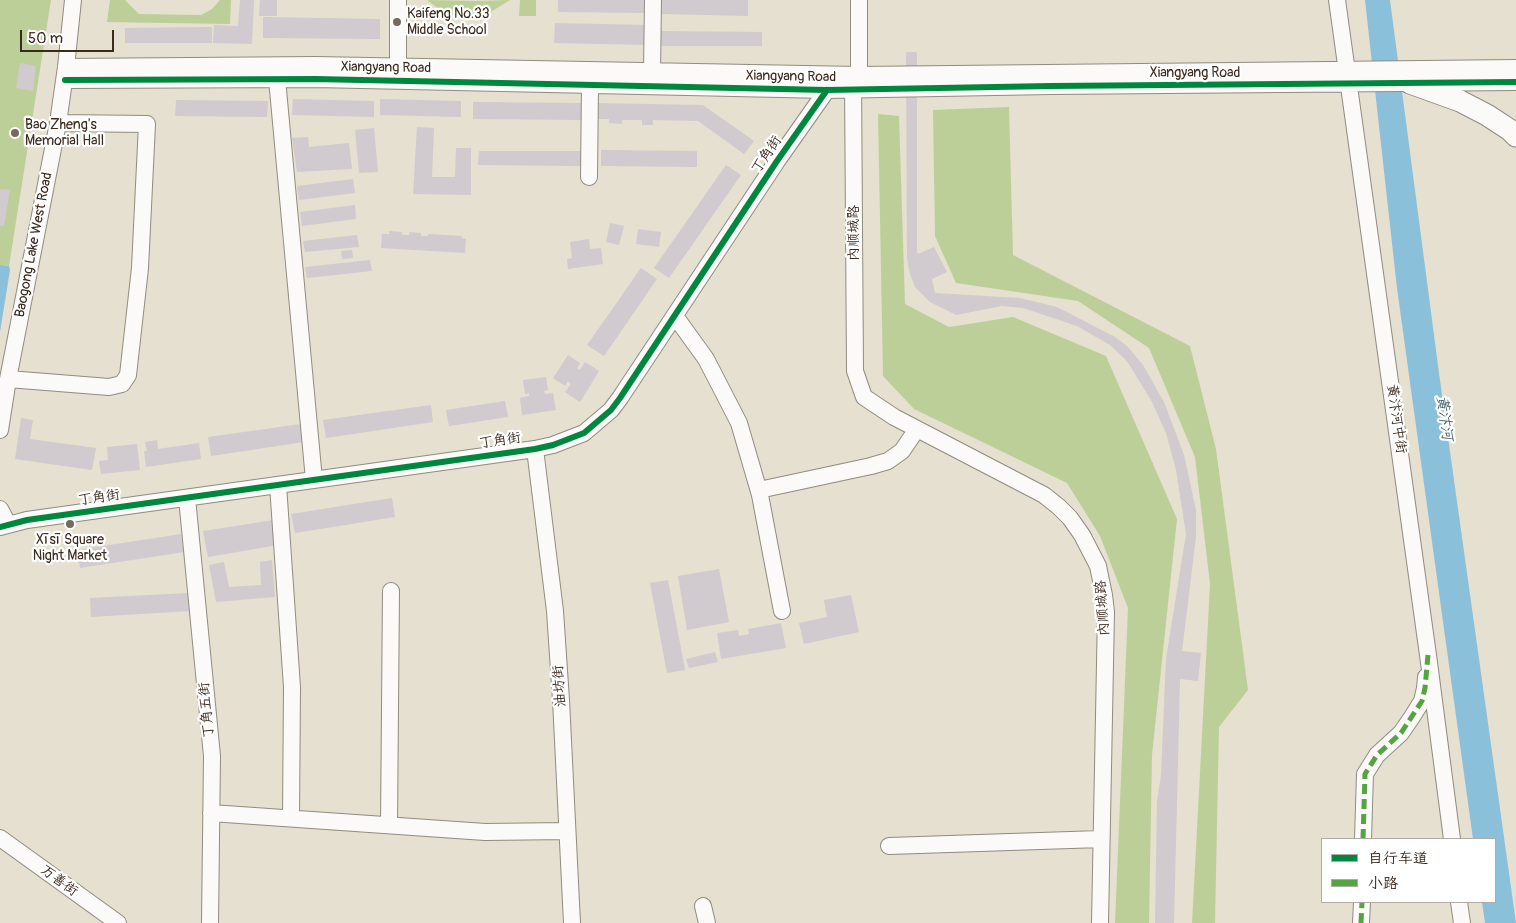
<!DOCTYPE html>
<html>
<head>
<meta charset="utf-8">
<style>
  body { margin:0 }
  #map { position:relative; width:1516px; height:923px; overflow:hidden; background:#e5e0cf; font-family:Pangolin,"LXGW WenKai TC",sans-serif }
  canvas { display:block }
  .legend { position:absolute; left:1321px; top:838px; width:175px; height:65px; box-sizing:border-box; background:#fff; border:1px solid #b1aaa5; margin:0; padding:6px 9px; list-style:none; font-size:15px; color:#3b2a1e }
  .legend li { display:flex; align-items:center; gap:10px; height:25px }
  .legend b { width:25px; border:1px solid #b1aaa5 }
  .scale { position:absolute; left:20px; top:30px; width:94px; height:22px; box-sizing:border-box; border:2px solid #3b2a1e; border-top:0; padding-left:6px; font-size:15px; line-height:18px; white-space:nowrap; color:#3b2a1e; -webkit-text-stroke:4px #fff; paint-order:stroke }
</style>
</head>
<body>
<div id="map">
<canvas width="1516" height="923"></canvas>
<ul class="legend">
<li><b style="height:6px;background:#00873e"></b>自行车道</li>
<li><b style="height:6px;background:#54a441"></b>小路</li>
</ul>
<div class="scale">50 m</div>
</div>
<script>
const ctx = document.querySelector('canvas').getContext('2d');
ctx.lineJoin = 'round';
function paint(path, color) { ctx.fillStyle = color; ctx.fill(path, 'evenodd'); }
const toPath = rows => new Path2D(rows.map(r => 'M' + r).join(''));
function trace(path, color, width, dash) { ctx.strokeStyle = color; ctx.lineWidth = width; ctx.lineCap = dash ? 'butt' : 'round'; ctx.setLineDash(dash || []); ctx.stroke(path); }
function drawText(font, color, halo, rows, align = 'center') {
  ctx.font = font + ' Pangolin,"LXGW WenKai TC",sans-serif'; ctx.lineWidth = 4.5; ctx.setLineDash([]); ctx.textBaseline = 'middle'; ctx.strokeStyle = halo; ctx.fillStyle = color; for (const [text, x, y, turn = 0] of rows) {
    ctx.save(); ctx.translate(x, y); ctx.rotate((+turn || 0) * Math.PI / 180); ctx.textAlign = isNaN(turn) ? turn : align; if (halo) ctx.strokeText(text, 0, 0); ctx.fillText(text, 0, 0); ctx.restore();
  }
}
const green = toPath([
  [0,0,51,0,9,266,0,265],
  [110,0,125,0,139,14,201,15,212,9,220,0,231,0,230,24,107,22],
  [427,0,476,1,510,0,489,13,470,16,449,13,439,9],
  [520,0,536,0,536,16,519,16],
  [1009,107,1013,255,1190,346,1216,449,1248,690,1219,727,1215,923,1192,923,1210,584,1195,457,1149,348,1078,301,956,283,935,236,933,110],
  [878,114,899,116,905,304,949,327,1013,317,1106,356,1177,519,1152,755,1149,923,1115,923,1128,608,1100,536,1067,483,914,409,883,376]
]);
const water = toPath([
  [1365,0,1390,0,1439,373,1516,923,1485,923,1482,902,1495,902,1495,839,1473,839,1397,288],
  [0,265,9,266,10,270,0,332]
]);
const building = toPath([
  [240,0,254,0,252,44,213,43,214,25,238,26],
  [260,0,277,0,277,16,259,16],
  [558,0,647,0,647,13,558,12],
  [662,0,748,0,748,16,662,14],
  [263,17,380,19,380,39,263,38],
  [555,23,649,25,649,45,554,43],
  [212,27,212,43,125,43,125,28],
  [660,31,762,32,762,46,660,46],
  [906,52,917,52,917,252,918,254,934,247,947,272,932,279,935,293,1020,298,1057,307,1115,337,1127,346,1143,365,1164,402,1184,455,1196,510,1196,537,1182,651,1201,653,1198,681,1180,679,1174,923,1155,923,1157,801,1161,775,1166,659,1186,534,1176,470,1166,433,1152,402,1127,361,1110,345,1077,326,1023,308,1002,306,956,315,930,302,915,287,910,274,907,259],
  [20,63,36,66,33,91,16,88],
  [293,99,374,101,374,117,292,115],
  [380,99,461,101,461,117,380,115],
  [176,100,268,101,267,117,175,116],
  [473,102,583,103,582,120,473,119],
  [596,103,703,105,754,141,744,154,698,121,653,120,653,125,642,125,642,120,622,120,622,124,609,123,609,119,595,119],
  [417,127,434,128,432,177,455,177,456,148,471,148,471,195,413,194],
  [374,128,378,172,359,173,355,130],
  [308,137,309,147,349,143,352,169,297,172,292,138],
  [601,150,697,151,697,167,601,166],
  [479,151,581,151,581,166,478,165],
  [726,165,741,175,669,278,654,268],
  [353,179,355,193,299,200,297,186],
  [0,189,10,190,4,226,0,225],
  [355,205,356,219,302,226,300,212],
  [610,223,624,226,619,245,606,242],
  [638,229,661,232,659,247,636,244],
  [389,231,402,232,402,235,409,235,409,232,421,233,421,236,428,236,428,234,462,236,462,238,466,239,465,253,381,248,382,234,389,234],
  [357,235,359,247,305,252,303,241],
  [589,239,590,249,601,248,603,264,568,269,567,259,572,258,570,242],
  [352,250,353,258,342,259,341,251],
  [370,260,372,271,307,278,305,267],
  [641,268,657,279,604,356,587,345],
  [568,355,580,363,577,368,580,370,585,362,599,371,580,402,565,392,571,384,568,381,565,386,553,378],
  [546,377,548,390,544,391,545,394,553,393,556,410,522,415,520,398,529,396,529,393,525,394,523,380],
  [505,401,508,417,449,426,446,410],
  [431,405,433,422,326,438,323,420],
  [21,418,33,420,30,439,96,448,92,470,15,459],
  [301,424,304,442,211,456,208,437],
  [157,440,158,449,199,443,201,459,146,467,144,451,147,451,145,442],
  [137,444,140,470,101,474,99,461,108,460,107,447],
  [392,498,395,517,295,533,291,514],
  [274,520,278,545,208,557,203,531],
  [181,534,184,552,80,568,77,550],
  [272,560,275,597,216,602,209,565,224,562,229,587,261,585,260,562],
  [719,569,729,622,687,630,678,576],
  [668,580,685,670,667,673,650,583],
  [189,593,190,611,91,617,90,598],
  [851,595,859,632,804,644,799,623,827,617,824,600],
  [781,623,786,648,721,659,717,633,738,630,739,636,749,634,748,629],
  [715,652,718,662,689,668,686,659]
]);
const minor = toPath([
  [398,0,398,67],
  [1337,0,1428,655,1452,839],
  [66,67,315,65,859,75,1516,68],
  [652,72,653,0],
  [859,75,859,0],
  [277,79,314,480],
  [65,80,315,79,827,90,1051,86,1516,82],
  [853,80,855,371,864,397,894,417,1044,495,1059,507,1070,518,1082,535,1098,566,1104,595,1106,612,1100,923],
  [589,177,590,85],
  [675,316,706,359,739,423,760,495,782,611],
  [8,379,109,387,122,384,128,375,140,268,147,124,58,123],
  [0,430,8,379,58,123,66,67,73,0],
  [535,449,555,611,561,700,572,923],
  [278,485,292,687,291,818],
  [759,490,871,466,888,461,902,451,917,429],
  [187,498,212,756,210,923],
  [0,509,8,524],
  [0,527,27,520,535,449,553,445,584,433,611,410,620,398,777,161,827,90],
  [211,813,485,832,567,831],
  [389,825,391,591],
  [0,838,118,923],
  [1363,839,1365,774,1377,755,1401,733,1412,717,1422,701,1425,688,1426,677],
  [889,846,1101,839],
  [1459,902,1462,923],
  [703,906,707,923],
  [1361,923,1362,902]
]);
const major = toPath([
  [1410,83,1460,101,1487,115,1510,130,1516,136]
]);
const quiet = toPath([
  [1363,839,1365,774,1377,755,1401,733,1422,701,1425,688,1428,655],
  [1361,923,1362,902]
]);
const cycleway = toPath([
  [65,80,315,79,827,90,1051,86,1516,82],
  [0,527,27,520,535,449,553,445,584,433,611,410,620,398,777,161,827,90]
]);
const markers = [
  [397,22,5,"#766a5c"],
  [15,133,5,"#766a5c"],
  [70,524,5,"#766a5c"]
];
const poiNames = [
  ["Kaifeng No.33",407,14],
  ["Middle School",407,30],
  ["Bao Zheng's",25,125],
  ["Memorial Hall",25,141],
  ["Xīsī Square",70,540,"center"],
  ["Night Market",70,556,"center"]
];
const streetNames = [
  ["Xiangyang Road",386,68,1],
  ["Xiangyang Road",1195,73],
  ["Xiangyang Road",791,77,1],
  ["丁角街",767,155,-56],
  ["内顺城路",854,233,-90],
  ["Baogong Lake West Road",34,245,-79],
  ["黄汴河中街",1396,419,82],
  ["丁角街",500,441,-8],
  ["丁角街",99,498,-8],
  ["内顺城路",1103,608,-94],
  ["油坊街",560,686,-94],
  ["丁角五街",207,710,-95],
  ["万善街",59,881,36]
];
const waterNames = [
  ["黄汴河",1444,418,82]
];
paint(green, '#bdcf99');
paint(water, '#8ac0d9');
paint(building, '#d1cace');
trace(minor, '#918b81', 18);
trace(major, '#918b81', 23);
trace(minor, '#fbfaf8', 16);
trace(major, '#fbfaf8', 21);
trace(quiet, '#54a441', 5, [10, 5]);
trace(cycleway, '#00873e', 6);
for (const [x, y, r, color] of markers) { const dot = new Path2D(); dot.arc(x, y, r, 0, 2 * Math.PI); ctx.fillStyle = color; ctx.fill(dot); trace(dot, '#fff', 2); }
drawText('14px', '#3b2a1e', '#fff', poiNames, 'left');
drawText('14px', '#3b2a1e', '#fff', streetNames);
drawText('italic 15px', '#4b606a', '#fff', waterNames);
</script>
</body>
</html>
